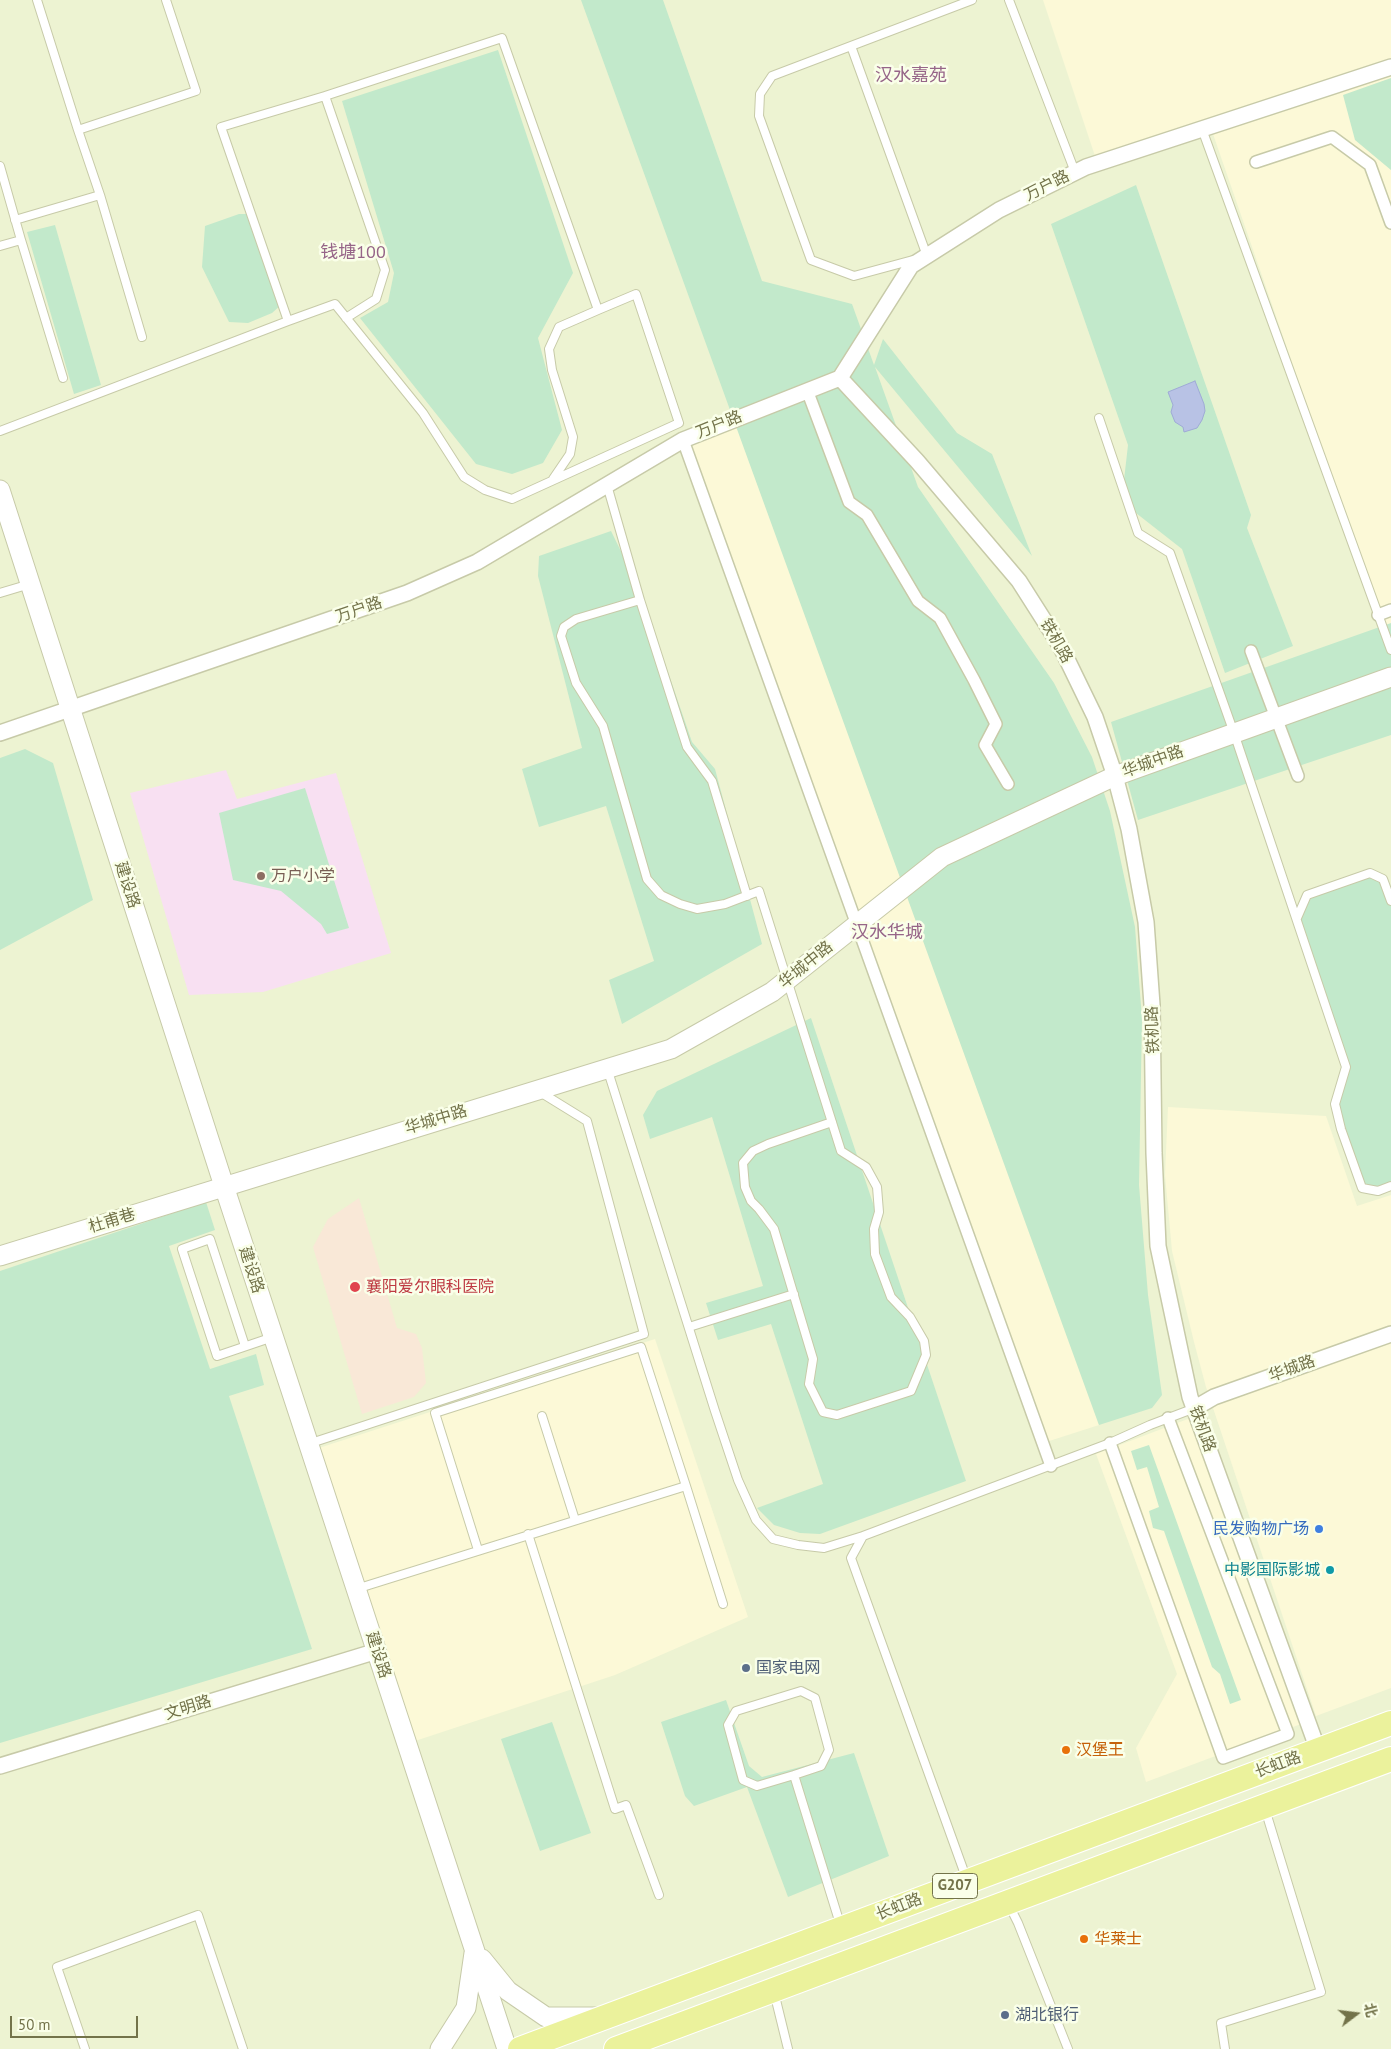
<!DOCTYPE html>
<html>
<head>
<meta charset="utf-8">
<style>
  body { margin:0 }
  #map { position:relative; width:1391px; height:2049px; overflow:hidden; background:#f6fce3; font-family:"PT Sans","Noto Sans SC",sans-serif }
  canvas { display:block }
  .north { position:absolute; left:1331px; top:1989px; width:50px; height:50px; -webkit-text-stroke:4px #faffe9; paint-order:stroke; rotate:75deg; font-size:14px; font-weight:700; line-height:20px; text-align:center; color:#73734a }
  .north::after { content:''; display:block; margin:auto; width:18px; height:22px; background:#73734a; clip-path:polygon(50% 0,100% 100%,50% 72%,0 100%) }
  .scale { position:absolute; left:10px; top:2016px; width:128px; height:22px; box-sizing:border-box; border:2px solid #73734a; border-top:0; padding-left:6px; font-size:15px; line-height:18px; white-space:nowrap; color:#73734a; -webkit-text-stroke:4px #faffe9; paint-order:stroke }
</style>
</head>
<body>
<div id="map">
<canvas width="1391" height="2049"></canvas>
<div class="north">北</div>
<div class="scale">50 m</div>
</div>
<script>
const ctx = document.querySelector('canvas').getContext('2d');
ctx.lineJoin = 'round';
function paint(path, color) { ctx.fillStyle = color; ctx.fill(path, 'evenodd'); }
const toPath = rows => new Path2D(rows.map(r => 'M' + r).join(''));
function trace(path, color, width, dash) { ctx.strokeStyle = color; ctx.lineWidth = width; ctx.lineCap = dash ? 'butt' : 'round'; ctx.setLineDash(dash || []); ctx.stroke(path); }
function drawText(font, color, halo, rows, align = 'center') {
  ctx.font = font + ' "PT Sans","Noto Sans SC",sans-serif'; ctx.lineWidth = 5; ctx.setLineDash([]); ctx.textBaseline = 'middle'; ctx.strokeStyle = halo; ctx.fillStyle = color; for (const [text, x, y, turn = 0] of rows) {
    ctx.save(); ctx.translate(x, y); ctx.rotate((+turn || 0) * Math.PI / 180); ctx.textAlign = isNaN(turn) ? turn : align; if (halo) ctx.strokeText(text, 0, 0); ctx.fillText(text, 0, 0); ctx.restore();
  }
}
const residential = toPath([
  [0,0,1391,0,1391,2049,0,2049]
]);
const commercial = toPath([
  [1043,0,1391,0,1391,649,1213,134,1100,171],
  [734,419,1099,1425,1043,1443,683,440],
  [1168,1107,1326,1116,1357,1206,1391,1195,1391,1688,1316,1716,1206,1387,1194,1342,1172,1251,1165,1175],
  [655,1339,748,1617,615,1675,415,1741,319,1448],
  [1193,1417,1301,1724,1146,1782,1136,1748,1177,1674,1096,1454]
]);
const education = toPath([
  [226,770,237,799,336,773,391,953,263,992,189,995,130,793]
]);
const medical = toPath([
  [359,1198,397,1328,416,1334,422,1348,426,1383,414,1397,362,1414,313,1247,328,1219]
]);
const green = toPath([
  [581,0,663,0,762,281,852,304,874,365,883,339,957,433,992,454,1032,556,875,367,918,487,1054,683,1092,757,1110,811,1135,927,1142,1019,1139,1185,1148,1295,1162,1395,1152,1408,1099,1425],
  [498,50,573,273,538,338,562,430,543,463,512,474,476,464,360,318,388,302,394,273,342,101],
  [1391,78,1391,170,1355,140,1343,95],
  [1136,185,1251,515,1247,528,1293,646,1225,673,1182,549,1136,513,1124,480,1128,445,1051,224],
  [239,214,251,214,282,304,272,313,248,323,229,322,202,267,205,226],
  [55,225,101,385,74,394,27,232],
  [611,531,639,588,692,742,715,769,762,944,622,1024,609,980,654,961,606,806,539,827,522,769,582,748,538,576,539,556],
  [1391,623,1391,735,1138,820,1111,722],
  [25,749,53,763,93,900,0,950,0,758],
  [305,788,349,928,327,934,321,924,281,891,233,880,219,813],
  [1370,873,1383,879,1391,901,1391,1186,1378,1191,1362,1188,1335,1104,1346,1067,1297,918,1307,895],
  [811,1018,966,1481,820,1534,800,1533,774,1525,757,1508,823,1484,771,1324,718,1340,706,1303,763,1286,712,1117,650,1139,643,1115,657,1091],
  [206,1202,215,1230,169,1246,210,1369,256,1354,264,1385,229,1396,312,1649,0,1743,0,1271],
  [1149,1445,1241,1700,1230,1704,1220,1674,1212,1667,1164,1531,1153,1528,1149,1511,1159,1507,1147,1467,1137,1470,1131,1451],
  [726,1700,749,1766,762,1777,854,1753,889,1856,788,1897,747,1787,694,1806,685,1796,661,1722],
  [552,1722,591,1833,540,1851,501,1739]
]);
const water = toPath([
  [1195,381,1204,404,1205,411,1202,420,1197,428,1184,432,1183,427,1175,422,1171,412,1173,405,1168,392,1195,381]
]);
const service = toPath([
  [37,0,78,130],
  [1009,0,1075,172],
  [851,46,927,256],
  [325,96,385,270,376,299,346,318],
  [1202,129,1391,650],
  [0,166,21,240,0,246],
  [100,195,142,337],
  [15,220,100,195,78,130,196,91,166,0],
  [21,240,63,378],
  [913,260,854,276,811,260,759,116,760,94,772,76,972,0],
  [1099,418,1138,533,1170,553,1234,733,1346,1067,1335,1104,1341,1129,1362,1188,1378,1191,1391,1186],
  [0,431,288,321,335,304,423,413,464,477,485,490,512,499,679,423,636,294,598,310,502,38,325,96,221,127,288,321],
  [553,479,570,454,573,437,552,370,549,349,559,327,598,310],
  [607,485,640,600],
  [0,593,30,584],
  [747,896,712,781,687,747,640,600,576,619,564,627,561,636,576,683,603,726,647,879,661,895,680,904,697,909,725,904,759,891,841,1151,866,1167,877,1187,879,1212,874,1229,875,1254,891,1297,910,1317,924,1341,926,1355,911,1391,837,1415,823,1412,809,1384,813,1359,774,1229,759,1209,751,1201,745,1187,743,1163,753,1151,768,1144,832,1122],
  [1297,918,1307,895,1370,873,1383,879,1391,901],
  [607,1068,715,1411,738,1480,756,1520,773,1539,798,1545,824,1548,863,1536],
  [689,1327,794,1294],
  [245,1346,210,1239,182,1249,217,1356,273,1337],
  [542,1416,575,1520],
  [308,1444,644,1334,587,1121,540,1092],
  [686,1486,723,1604],
  [528,1534,615,1809,626,1805,659,1895],
  [356,1589,686,1486,641,1347,435,1413,478,1550],
  [794,1775,757,1786,743,1780,728,1725,736,1711,801,1691,815,1698,829,1750,821,1766,794,1775,841,1927],
  [967,1880,851,1558,863,1536,1110,1443,1150,1425,1195,1408],
  [1009,1905,1018,1923,1068,2049],
  [774,1992,788,2049],
  [85,2049,57,1967,198,1915,243,2049],
  [1225,2049,1221,2023,1321,1992,1265,1809]
]);
const pedestrian = toPath([
  [1256,162,1332,137,1370,165,1391,223],
  [807,390,849,502,867,515,918,601,940,618,974,680,996,724,985,745,1008,784],
  [683,440,1051,1466],
  [1378,615,1391,610],
  [1251,651,1298,776],
  [1110,1443,1223,1758,1288,1734,1168,1418]
]);
const minor = toPath([
  [840,378,917,461,1019,581,1061,647,1095,717,1115,776,1129,829,1146,922,1152,1005,1154,1153,1158,1246,1190,1397,1318,1750],
  [0,733,407,593,477,562,683,440,840,378,911,266,999,210,1086,167,1391,67],
  [1195,1408,1214,1397,1391,1334],
  [0,1766,377,1651]
]);
const tertiary = toPath([
  [0,490,224,1186,507,2049],
  [0,1256,671,1049,772,992,942,857,1115,776,1391,677],
  [482,1959,508,1991,546,2017,596,2017],
  [440,2049,466,2008,474,1953]
]);
const trunk = toPath([
  [520,2049,1391,1723],
  [616,2049,1391,1759]
]);
const markers = [
  [261,876,5,"#8d6e63"],
  [355,1287,6,"#e0444e"],
  [1319,1529,5,"#3f7fe0"],
  [1330,1570,5,"#0f9aa8"],
  [746,1668,5,"#5c6f8a"],
  [1066,1750,5,"#e8710a"],
  [1084,1939,5,"#e8710a"],
  [1005,2015,5,"#5c6f8a"]
];
const shields = [
  [955,1886,45]
];
const shieldNames = [
  ["G207",955,1886]
];
const streetNames = [
  ["万户路",1047,186,-27],
  ["万户路",719,425,-22],
  ["万户路",359,610,-19],
  ["铁机路",1056,641,60],
  ["华城中路",1153,762,-20],
  ["建设路",127,885,72],
  ["华城中路",806,965,-39],
  ["铁机路",1153,1030,-92],
  ["华城中路",436,1120,-17],
  ["杜甫巷",112,1221,-17],
  ["建设路",251,1270,72],
  ["华城路",1292,1369,-20],
  ["铁机路",1202,1429,70],
  ["建设路",378,1655,72],
  ["文明路",188,1708,-17],
  ["长虹路",1278,1765,-20],
  ["长虹路",899,1907,-21]
];
const educationNames = [
  ["万户小学",271,876]
];
const healthNames = [
  ["襄阳爱尔眼科医院",366,1287]
];
const shopNames = [
  ["民发购物广场",1309,1529]
];
const cultureNames = [
  ["中影国际影城",1320,1570]
];
const serviceNames = [
  ["国家电网",756,1668],
  ["湖北银行",1015,2015]
];
const foodNames = [
  ["汉堡王",1076,1750],
  ["华莱士",1094,1939]
];
const neighbourhoodNames = [
  ["汉水嘉苑",911,76],
  ["钱塘100",353,253],
  ["汉水华城",887,933]
];
paint(residential, '#edf3d2');
paint(commercial, '#fcf9d7');
paint(education, '#f8e0f2');
paint(medical, '#f9e8d7');
paint(green, '#c2e9cb');
paint(water, '#b8c2e5');
trace(water, '#9fabd6', 1);
trace(service, '#c7caa8', 10);
trace(pedestrian, '#c7caa8', 14);
trace(minor, '#c7caa8', 18);
trace(tertiary, '#c7caa8', 21);
trace(trunk, '#fff', 26);
trace(service, '#fff', 8);
trace(pedestrian, '#fff', 11);
trace(minor, '#fff', 15);
trace(tertiary, '#fff', 19);
trace(trunk, '#ebf29c', 24);
for (const [x, y, r, color] of markers) { const dot = new Path2D(); dot.arc(x, y, r, 0, 2 * Math.PI); ctx.fillStyle = color; ctx.fill(dot); trace(dot, '#faffe9', 2); }
for (const [x, y, w] of shields) { const box = new Path2D(); box.roundRect(x - w / 2, y - 12.5, w, 25, 4); ctx.fillStyle = '#faffe9'; ctx.fill(box); trace(box, '#73734a', 1); }
drawText('bold 15px', '#73734a', null, shieldNames);
drawText('16px', '#73734a', '#faffe9', streetNames);
drawText('16px', '#785e54', '#faffe9', educationNames, 'left');
drawText('16px', '#be3a42', '#faffe9', healthNames, 'left');
drawText('16px', '#366cbe', '#faffe9', shopNames, 'right');
drawText('16px', '#0d838f', '#faffe9', cultureNames, 'right');
drawText('16px', '#4e5e75', '#faffe9', serviceNames, 'left');
drawText('16px', '#c56008', '#faffe9', foodNames, 'left');
drawText('18px', '#966588', '#faffe9', neighbourhoodNames);
</script>
</body>
</html>
